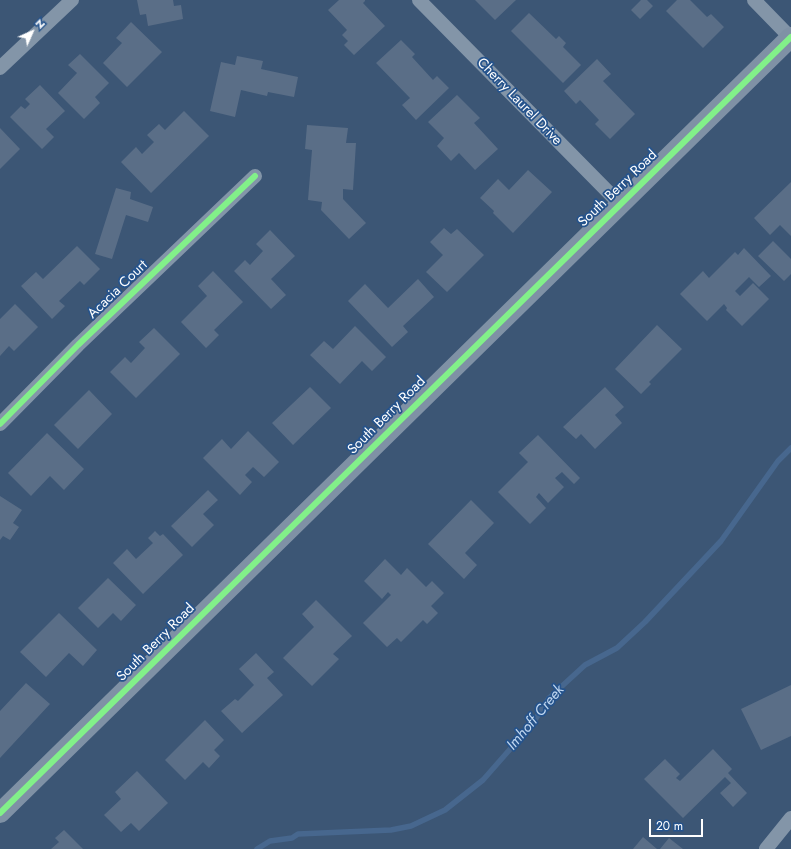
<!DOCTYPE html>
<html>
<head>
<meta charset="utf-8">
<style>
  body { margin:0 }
  #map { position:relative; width:791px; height:849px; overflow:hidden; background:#3c5675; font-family:Jost,sans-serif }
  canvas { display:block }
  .north { position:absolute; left:12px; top:12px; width:40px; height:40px; -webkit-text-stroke:3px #25538c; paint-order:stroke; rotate:45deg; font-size:11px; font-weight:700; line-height:16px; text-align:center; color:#fff }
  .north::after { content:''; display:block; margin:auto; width:14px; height:18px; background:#fff; clip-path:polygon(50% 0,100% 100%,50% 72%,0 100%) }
  .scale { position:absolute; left:649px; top:819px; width:54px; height:18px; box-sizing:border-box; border:2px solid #fff; border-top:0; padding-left:5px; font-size:12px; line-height:14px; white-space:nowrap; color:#fff; -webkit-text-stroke:3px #25538c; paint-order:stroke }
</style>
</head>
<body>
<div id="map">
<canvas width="791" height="849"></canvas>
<div class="north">N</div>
<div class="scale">20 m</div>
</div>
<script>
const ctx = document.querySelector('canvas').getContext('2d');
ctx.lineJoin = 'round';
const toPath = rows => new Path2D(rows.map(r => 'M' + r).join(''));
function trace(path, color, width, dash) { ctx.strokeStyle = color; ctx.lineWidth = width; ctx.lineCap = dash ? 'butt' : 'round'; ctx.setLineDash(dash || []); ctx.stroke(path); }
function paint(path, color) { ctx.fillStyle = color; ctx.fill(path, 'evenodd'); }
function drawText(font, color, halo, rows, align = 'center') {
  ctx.font = font + ' Jost,sans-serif'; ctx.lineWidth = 3.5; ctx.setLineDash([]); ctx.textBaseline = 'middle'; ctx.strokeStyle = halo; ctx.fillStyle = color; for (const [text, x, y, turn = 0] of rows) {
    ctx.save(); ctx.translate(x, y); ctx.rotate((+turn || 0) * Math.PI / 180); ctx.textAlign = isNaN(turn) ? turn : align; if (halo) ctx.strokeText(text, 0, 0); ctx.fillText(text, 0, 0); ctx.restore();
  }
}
const stream = toPath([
  [257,849,270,841,292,838,298,834,391,830,411,826,445,810,483,780,533,723,549,698,585,665,617,648,645,622,721,541,778,461,791,448]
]);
const building = toPath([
  [137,0,173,0,174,6,181,5,183,19,148,26,146,14,140,15],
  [339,0,365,0,365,1,363,3,385,26,354,55,344,45,348,41,342,35,347,30,328,10],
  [475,0,516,0,495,20],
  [641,0,647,0,653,6,640,19,631,10],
  [677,0,690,0,707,17,711,14,724,27,703,48,666,11],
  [529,13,556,39,559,36,566,43,563,47,581,65,563,83,511,31],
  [131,22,162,52,127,87,103,63,122,43,116,38],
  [401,40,415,54,412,57,433,80,437,76,449,88,416,120,402,105,410,98,376,63],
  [80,54,109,83,95,97,100,103,84,119,58,93,77,73,68,65],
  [237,56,263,61,261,69,298,77,294,97,268,92,267,96,241,90,235,117,210,111,221,62,235,65],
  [597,59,611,74,603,81,635,114,610,139,595,124,599,120,580,100,576,104,564,91],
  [40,85,65,111,46,129,54,137,42,149,10,117,21,106,25,109,30,104,25,99],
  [457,95,480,118,474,123,498,149,475,170,459,153,451,161,437,146,444,138,428,122],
  [184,111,209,136,151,193,121,162,136,147,142,154,154,142,147,135,159,124,165,130],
  [307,125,348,128,346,143,356,143,353,190,343,189,343,199,366,223,349,239,321,210,322,202,308,200,312,150,305,149],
  [0,128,20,149,0,169],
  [528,170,552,192,513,233,493,213,494,211,480,198,498,179,509,190],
  [791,182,791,236,780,225,770,235,754,218],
  [116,188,131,192,130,199,153,207,148,222,126,215,112,259,95,254],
  [444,228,451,234,457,229,484,255,447,292,426,272,443,255,430,242],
  [270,230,295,256,271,279,286,295,271,309,234,271,245,260,250,265,263,251,256,244],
  [773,241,791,259,791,274,784,281,758,256],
  [77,246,100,269,84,285,80,281,59,301,65,306,52,319,21,286,36,272,43,279],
  [744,248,771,276,759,287,749,277,735,291,740,296,753,283,769,299,742,326,726,310,727,308,724,304,707,321,680,294,703,271,709,278,735,252,738,255],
  [213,271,243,302,214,330,219,335,206,348,181,322,207,296,198,286],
  [418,279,434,297,403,326,408,332,392,347,348,301,365,284,388,308],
  [15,304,38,327,14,351,9,346,0,356,0,319],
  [657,325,682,349,649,382,651,384,641,394,615,369],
  [355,326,386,357,372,371,362,361,340,384,310,355,324,341,333,349],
  [154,328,180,354,136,398,110,372,125,357,131,363,145,348,139,342],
  [310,387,331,408,293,445,272,423],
  [605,387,624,407,615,415,622,423,595,449,581,434,576,439,563,427],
  [89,390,112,414,78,449,54,425],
  [248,431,279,462,264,477,253,467,245,475,252,482,240,495,203,458,222,439,231,449],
  [47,433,84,469,64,490,50,476,31,496,8,473],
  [538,435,580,478,574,484,562,472,555,478,564,487,548,503,539,493,536,497,546,508,530,524,498,492,528,462,519,453],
  [208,490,218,500,203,514,214,525,192,547,171,526],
  [0,496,22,510,13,523,19,527,10,540,3,536,0,540],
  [471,500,494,523,465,553,477,565,464,579,428,544],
  [155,531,160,536,163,534,183,555,143,594,113,563,127,549,136,559,153,543,148,538],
  [385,559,401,575,407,568,426,587,432,581,444,593,431,606,438,613,427,624,423,620,401,642,397,638,387,647,363,623,391,595,388,592,382,599,364,581],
  [108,578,136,605,121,621,113,613,98,628,78,608],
  [316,600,352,636,333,654,339,659,312,686,283,658,314,627,302,614],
  [59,613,97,650,83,666,69,653,46,677,20,652],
  [256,653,274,672,267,678,283,695,242,733,221,711,235,699,238,701,254,685,239,669],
  [26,683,50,704,0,758,0,711],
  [791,685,791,736,761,750,741,709],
  [205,720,224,740,214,750,220,756,209,768,203,762,185,780,165,760],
  [713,749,732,769,728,773,747,793,733,807,720,793,731,783,725,777,683,818,644,779,665,759,680,774,676,778,680,781],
  [137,771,168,803,139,831,131,823,121,832,104,815,121,799,115,792],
  [64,830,83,849,51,849,59,842,55,838],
  [643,837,657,849,633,849],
  [669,838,683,849,660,849]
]);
const street = toPath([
  [419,0,620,204],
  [754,0,790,37],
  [0,68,72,0],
  [0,424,78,345,255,176],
  [766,849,791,818]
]);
const secondary = toPath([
  [0,813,791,37]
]);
const cycleway = toPath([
  [0,424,78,345,255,176],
  [0,813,791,37]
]);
const streetNames = [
  ["Cherry Laurel Drive",519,102,46],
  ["South Berry Road",618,189,-44],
  ["Acacia Court",118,290,-44],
  ["South Berry Road",387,416,-45],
  ["South Berry Road",156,643,-45]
];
const waterNames = [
  ["Imhoff Creek",536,718,-50]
];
trace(stream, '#47678e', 5.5);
paint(building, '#5a6e87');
trace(street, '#8395a8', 14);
trace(secondary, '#7f91a5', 20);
trace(cycleway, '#82f089', 6);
drawText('14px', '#fff', '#25538c', streetNames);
drawText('italic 15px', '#c0d7f1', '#25538c', waterNames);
</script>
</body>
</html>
